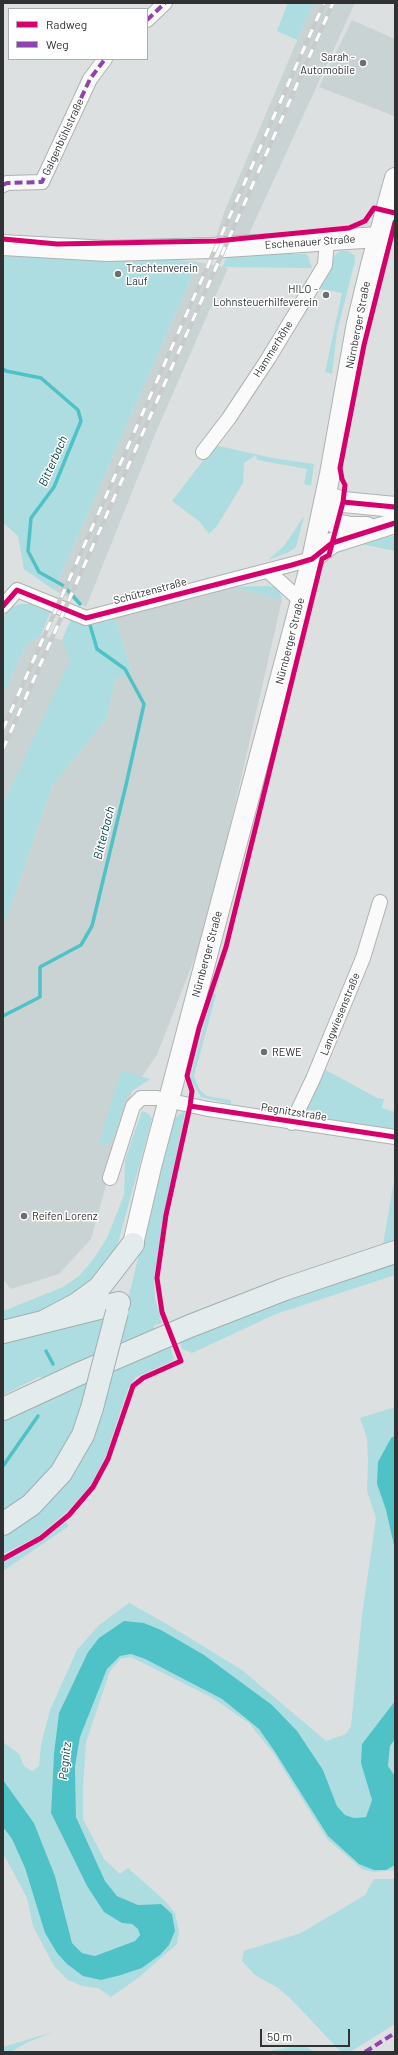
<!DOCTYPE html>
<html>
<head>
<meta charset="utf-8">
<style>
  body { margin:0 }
  #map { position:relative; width:398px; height:2055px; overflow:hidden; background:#dce0e0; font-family:Barlow,sans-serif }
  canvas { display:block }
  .frame { position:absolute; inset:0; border:4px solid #2f3132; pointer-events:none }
  .legend { position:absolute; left:8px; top:8px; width:140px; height:52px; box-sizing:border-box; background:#fff; border:1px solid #acadad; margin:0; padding:5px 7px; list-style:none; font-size:12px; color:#2f3132 }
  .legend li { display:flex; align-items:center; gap:8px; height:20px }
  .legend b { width:20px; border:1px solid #acadad }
  .scale { position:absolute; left:260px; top:2029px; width:90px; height:18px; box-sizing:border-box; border:2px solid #2f3132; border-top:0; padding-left:5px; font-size:12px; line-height:14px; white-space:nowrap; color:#2f3132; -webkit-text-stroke:3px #fff; paint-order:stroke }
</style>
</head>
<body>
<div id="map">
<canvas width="398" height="2055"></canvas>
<div class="frame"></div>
<ul class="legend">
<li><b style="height:5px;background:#d6006c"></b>Radweg</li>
<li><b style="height:5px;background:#8e44ad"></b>Weg</li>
</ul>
<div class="scale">50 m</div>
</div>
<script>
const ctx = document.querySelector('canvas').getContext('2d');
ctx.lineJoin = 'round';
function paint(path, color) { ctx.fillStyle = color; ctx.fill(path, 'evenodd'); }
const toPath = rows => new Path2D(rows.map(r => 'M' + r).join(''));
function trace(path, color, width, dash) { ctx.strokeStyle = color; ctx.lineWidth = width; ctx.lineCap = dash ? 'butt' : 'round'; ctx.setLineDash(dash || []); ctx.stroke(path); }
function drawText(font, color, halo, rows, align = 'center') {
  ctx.font = font + ' Barlow,sans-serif'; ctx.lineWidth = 3; ctx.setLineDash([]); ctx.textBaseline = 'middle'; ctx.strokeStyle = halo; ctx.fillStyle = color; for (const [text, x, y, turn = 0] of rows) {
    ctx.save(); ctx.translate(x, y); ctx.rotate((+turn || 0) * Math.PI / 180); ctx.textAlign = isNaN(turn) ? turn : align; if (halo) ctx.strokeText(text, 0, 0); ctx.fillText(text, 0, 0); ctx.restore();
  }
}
const built = toPath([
  [313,3,355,3,248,236,216,237,225,210],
  [352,20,395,39,394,116,319,87],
  [198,262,228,268,156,432,86,607,54,590],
  [231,587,282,600,207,926,157,1055,132,1091,91,1239,59,1274,11,1289,3,1279,3,922,10,909,52,786,106,719,116,678,132,673,115,618],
  [41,635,62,640,71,660,3,804,3,695,26,645]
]);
const green = toPath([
  [288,3,313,3,297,40,277,31],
  [341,251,348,251,354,255,355,261,337,332,332,374,325,372,342,293,317,288,335,255],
  [229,253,307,254,312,268,222,267],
  [3,254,67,259,150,257,198,262,54,590,24,569,18,536,3,523],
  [215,445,272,458,314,464,311,486,304,484,307,469,257,460,256,455,244,463,243,483,217,526,209,534,200,522,172,501],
  [304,516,296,547,289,552,268,560,284,546],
  [395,536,395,551,351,542,350,549,339,547,352,541],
  [268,586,274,587,280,593,282,600,231,587],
  [21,604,36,604,51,611,41,635,26,645,3,695,3,618,9,608],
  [115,618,132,673,116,678,106,719,52,786,10,909,3,922,3,804,70,660,62,640,71,619,86,625],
  [213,991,216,995,194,1076,200,1090,207,1096,231,1100,231,1104,201,1097,190,1079],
  [324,1069,377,1098,384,1099,382,1108,395,1112,395,1131,318,1118,319,1111,305,1109],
  [121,1071,150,1079,129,1093,121,1113,114,1137,110,1143,103,1145,99,1144],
  [142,1111,149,1114,152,1119,118,1243,107,1268,71,1299,46,1312,3,1322,3,1311,63,1287,79,1276,93,1260,107,1238,124,1195,125,1160],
  [183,1112,185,1112,163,1223,154,1277,155,1299,162,1323,153,1326,155,1329,117,1344,172,1120],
  [395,1175,395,1241,383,1245],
  [395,1262,395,1275,276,1314,192,1353,182,1349,180,1341,296,1295],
  [106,1311,96,1357,46,1377,39,1377,3,1395,3,1338],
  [170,1345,174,1360,135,1378,128,1389,105,1458,91,1485,70,1509,37,1537,3,1554,3,1533,20,1524,111,1369],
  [90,1378,80,1411,67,1448,42,1481,15,1506,3,1514,3,1420],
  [395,1407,395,1436,391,1438,377,1484,386,1510,395,1550,395,1701,362,1744,372,1800,366,1817,354,1818,345,1815,337,1806,323,1770,272,1705,99,1638,88,1652,59,1713,54,1753,51,1813,87,1886,122,1923,132,1924,138,1929,140,1935,135,1941,95,1956,82,1953,72,1943,55,1876,34,1823,3,1780,3,1742,19,1754,24,1766,32,1771,39,1766,41,1745,50,1710,77,1650,98,1626,129,1603,167,1624,242,1670,326,1741,346,1734,351,1726,362,1615,376,1518,367,1491,368,1461,367,1438,360,1418],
  [66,1522,69,1526,3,1571,3,1562,43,1540],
  [131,1654,145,1659,222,1699,259,1729,275,1752,386,1870,395,1865,395,1870,374,1872,362,1869,327,1839,274,1754,249,1723,211,1697,131,1657,120,1659,110,1671,86,1742,83,1789,83,1819,104,1859,120,1874,128,1868,165,1901,175,1913,179,1931,177,1944,138,1978,111,1997,98,1988,82,1986,68,1980,54,1966,33,1926,27,1898,3,1853,3,1827,12,1839,25,1868,45,1933,57,1953,121,1975,142,1968,160,1955,161,1904,138,1905,117,1896,105,1881,76,1817,75,1767,80,1737,107,1669,120,1656],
  [395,1739,395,1776,388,1766,390,1746],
  [374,1879,395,1879,395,2024,350,2052,341,2052,291,1999,278,1988,255,1975,242,1961,244,1951,301,1933,365,1895],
  [53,2032,26,2043,11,2052,3,2052,3,2047],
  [302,2045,316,2052,268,2052,269,2051]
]);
const water = toPath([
  [395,1436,395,1550,386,1510,377,1484,378,1462,391,1438],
  [124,1621,144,1623,161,1630,204,1655,272,1705,297,1731,323,1770,337,1806,345,1815,354,1818,366,1817,372,1800,361,1763,362,1744,395,1701,395,1739,390,1746,388,1766,395,1776,395,1865,386,1870,374,1870,359,1864,328,1836,275,1752,259,1729,222,1699,145,1659,131,1654,120,1656,107,1669,80,1737,75,1767,76,1817,105,1881,117,1896,138,1905,161,1904,172,1914,175,1931,169,1945,160,1955,142,1968,121,1975,101,1980,83,1976,67,1964,57,1953,45,1933,25,1868,12,1839,3,1827,3,1780,34,1823,55,1876,72,1943,82,1953,95,1956,135,1941,140,1935,138,1929,132,1924,122,1923,104,1912,87,1886,51,1813,54,1753,59,1713,88,1652,99,1638]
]);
const stream = toPath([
  [3,369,6,371,41,378,78,410,81,421,54,487,31,518,28,551,39,572,64,586,80,604],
  [3,1016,40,997,40,967,81,945,92,926,126,785,144,704,125,669,97,649,90,625],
  [46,1351,53,1364],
  [3,1466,38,1416]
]);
const street = toPath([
  [147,20,165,3],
  [3,185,7,183,42,182,90,79,105,59],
  [203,452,229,418,268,359,325,265,327,240],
  [268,571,300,600],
  [3,606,17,590,86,618,312,559],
  [292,1123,313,1079,363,958,380,902],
  [110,1178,133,1106,141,1098,157,1098,208,1109,395,1137]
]);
const secondary = toPath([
  [3,245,107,251,211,248,378,237],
  [326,496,343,502,395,507],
  [326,498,330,518,336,524,351,527,367,527],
  [312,559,332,543,395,523],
  [133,1244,151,1167,312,559,330,474,357,323,371,265,395,178]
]);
const primary = toPath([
  [43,1322,77,1304,99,1288,133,1244],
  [3,1332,119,1303],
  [3,1409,83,1372,190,1326,285,1289,395,1252],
  [3,1524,31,1505,61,1473,83,1435,92,1408]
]);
const rail = toPath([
  [3,729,324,3],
  [3,749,333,3]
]);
const primaryBridge = toPath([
  [92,1408,117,1312]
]);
const quiet = toPath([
  [147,20,165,3],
  [3,185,7,183,42,182,90,79,105,59],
  [365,2052,395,2033]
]);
const cycleway = toPath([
  [3,239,57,244,216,241,349,228,365,221,374,208,395,213],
  [343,502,395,507],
  [3,606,17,590,86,618,292,565,312,559,332,543,395,523],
  [190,1106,395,1137],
  [3,1559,41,1538,69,1515,93,1487,108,1459,133,1386,143,1378,181,1361,162,1312,157,1278,166,1215,190,1106,192,1091,187,1076,199,1028,226,947,322,559,329,555,343,502,345,485,342,479,340,468,364,345,395,222]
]);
const markers = [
  [363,63,4,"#6c6e6f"],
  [118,274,4,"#6c6e6f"],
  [326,295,4,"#6c6e6f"],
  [264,1052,4,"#6c6e6f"],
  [24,1216,4,"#6c6e6f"]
];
const poiNames = [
  ["Sarah -",355,57,"right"],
  ["Automobile",355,70,"right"],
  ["Trachtenverein",126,268],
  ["Lauf",126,281],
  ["HILO -",318,289,"right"],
  ["Lohnsteuerhilfeverein",318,302,"right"],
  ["REWE",272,1052],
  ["Reifen Lorenz",32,1216]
];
const streetNames = [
  ["Galgenbühlstraße",63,137,-65],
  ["Eschenauer Straße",310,242,-4],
  ["Nürnberger Straße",358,325,-79],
  ["Hammerhöhe",273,349,-58],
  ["Schützenstraße",150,591,-15],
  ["Nürnberger Straße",290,641,-76],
  ["Nürnberger Straße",207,954,-75],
  ["Langwiesenstraße",340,1014,-68],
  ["Pegnitzstraße",294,1112,9]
];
const waterNames = [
  ["Bitterbach",53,461,-66],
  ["Bitterbach",104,833,-76],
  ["Pegnitz",65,1761,-84]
];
paint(built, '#cad3d4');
paint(green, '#addde0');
paint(water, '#4fc2c8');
trace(stream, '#4fc2c8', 3.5);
trace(street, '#afb2b2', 16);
trace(secondary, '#afb2b2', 22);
trace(primary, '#a0afb0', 24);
trace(street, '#fafafa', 14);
trace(secondary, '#fafafa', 20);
trace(primary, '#e3ebec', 22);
trace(rail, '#c9cbcb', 4.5);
trace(rail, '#fff', 3, [9]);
trace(primaryBridge, '#a0afb0', 24, []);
trace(primaryBridge, '#e3ebec', 22);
trace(quiet, '#8e44ad', 4, [8, 4]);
trace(cycleway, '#d6006c', 5);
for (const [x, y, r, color] of markers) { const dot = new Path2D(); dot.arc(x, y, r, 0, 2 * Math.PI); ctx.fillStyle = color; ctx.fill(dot); trace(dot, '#fff', 1.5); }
drawText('11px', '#2f3132', '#fff', poiNames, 'left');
drawText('11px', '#2f3132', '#fff', streetNames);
drawText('italic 12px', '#004246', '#fff', waterNames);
</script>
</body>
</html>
